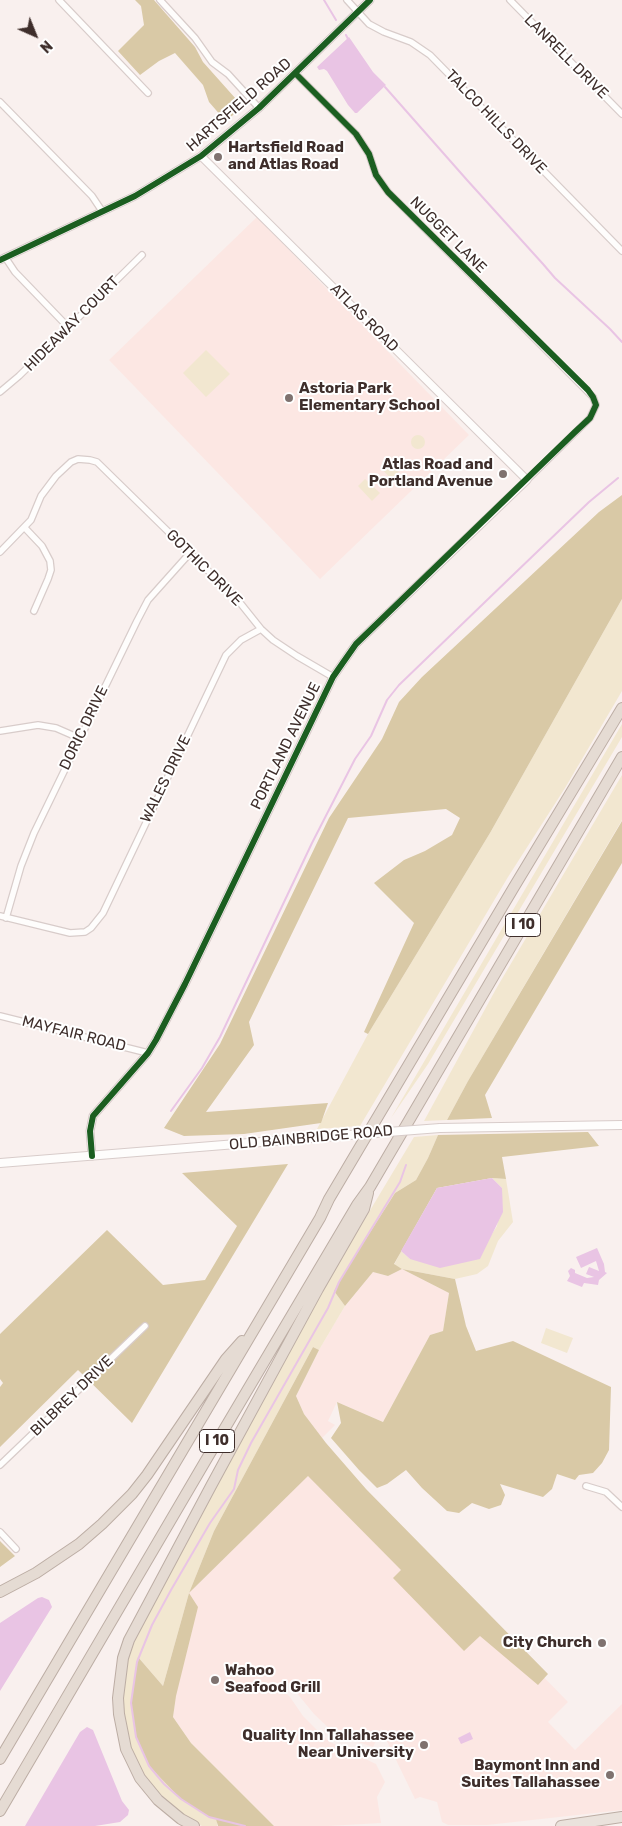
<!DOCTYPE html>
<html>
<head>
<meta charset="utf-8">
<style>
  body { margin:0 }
  #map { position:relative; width:622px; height:1826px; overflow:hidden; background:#f9f0ee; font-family:Rubik,sans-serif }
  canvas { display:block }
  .north { position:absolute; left:10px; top:10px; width:50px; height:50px; -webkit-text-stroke:4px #fff; paint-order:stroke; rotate:136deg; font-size:14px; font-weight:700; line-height:20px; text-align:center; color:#3e2e2b }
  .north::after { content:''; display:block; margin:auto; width:18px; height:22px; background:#3e2e2b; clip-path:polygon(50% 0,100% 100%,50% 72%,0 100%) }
</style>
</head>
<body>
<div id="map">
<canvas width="622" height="1826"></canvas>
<div class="north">N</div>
</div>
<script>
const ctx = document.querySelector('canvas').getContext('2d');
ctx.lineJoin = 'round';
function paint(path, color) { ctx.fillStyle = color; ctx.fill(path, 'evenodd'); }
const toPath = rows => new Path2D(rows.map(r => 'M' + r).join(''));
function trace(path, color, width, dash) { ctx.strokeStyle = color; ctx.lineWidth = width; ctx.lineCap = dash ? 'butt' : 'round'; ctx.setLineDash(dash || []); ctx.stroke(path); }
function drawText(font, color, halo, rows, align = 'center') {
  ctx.font = font + ' Rubik,sans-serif'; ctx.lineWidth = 4; ctx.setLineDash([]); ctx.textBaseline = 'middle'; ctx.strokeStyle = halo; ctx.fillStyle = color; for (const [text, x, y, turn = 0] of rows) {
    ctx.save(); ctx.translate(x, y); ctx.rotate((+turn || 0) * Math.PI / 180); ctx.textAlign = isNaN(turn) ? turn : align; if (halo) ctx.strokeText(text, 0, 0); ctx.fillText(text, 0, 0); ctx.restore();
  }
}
const built = toPath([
  [257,217,469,435,320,579,109,360],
  [402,1269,449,1293,443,1331,430,1335,383,1422,337,1402,328,1421,335,1425,322,1438,304,1414,296,1396,319,1350,345,1306,373,1272,388,1276],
  [308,1475,402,1570,394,1578,464,1650,492,1624,568,1702,548,1722,575,1750,622,1704,622,1810,487,1825,448,1825,442,1822,437,1802,420,1797,415,1799,381,1729,373,1747,335,1734,314,1714,287,1681,281,1688,290,1697,303,1716,323,1736,330,1742,376,1764,385,1782,377,1797,381,1823,328,1826,274,1826,191,1743,173,1717,189,1593]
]);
const green = toPath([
  [206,350,230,374,206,397,183,373],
  '411 442a7 7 0 1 1 14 0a7 7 0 1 1-14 0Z',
  [391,461,400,470,391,479,382,469],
  [365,479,380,493,372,501,358,486],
  [622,599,622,691,565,788,508,877,360,1126,317,1129,368,1034,490,833],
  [622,724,622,737,428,1064,391,1118],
  [622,775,622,820,468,1081,447,1120,424,1121,496,989],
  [438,1135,428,1158,416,1180,395,1193,334,1291,345,1306,319,1350,313,1347,214,1531,189,1593,163,1686,139,1658,209,1817,217,1819,217,1826,202,1826,193,1822,167,1804,137,1768,124,1729,122,1681,132,1642,293,1339,414,1137],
  [492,1178,506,1179,513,1222,498,1241,488,1266,477,1274,455,1279,402,1269,394,1265,401,1251,410,1259,488,1240,497,1226,502,1188],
  [546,1328,573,1338,567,1353,541,1343]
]);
const forest = toPath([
  [135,0,154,0,195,47,203,62,236,99,237,111,229,119,222,117,209,102,203,85,175,53,159,61,140,75,118,51,144,25,141,6],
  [622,495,622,599,490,833,368,1034,364,1032,414,923,374,883,404,860,425,851,452,835,460,818,446,809,348,818,249,1022,254,1045,206,1112,328,1103,321,1123,244,1134,184,1136,164,1128,220,1044,329,818,382,739,399,702,422,677,599,512],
  [622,821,622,863,485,1095,492,1118,447,1120,468,1081],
  [588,1132,599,1146,502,1157,506,1179,492,1178,437,1188,394,1264,402,1269,455,1279,466,1326,476,1351,513,1341,611,1387,609,1450,602,1463,593,1473,579,1475,575,1480,557,1474,552,1489,543,1497,500,1484,505,1495,501,1505,489,1509,472,1503,459,1513,447,1511,422,1488,406,1470,387,1484,377,1488,359,1470,331,1438,341,1423,337,1402,383,1422,430,1335,443,1331,449,1293,402,1269,388,1276,373,1272,345,1306,334,1291,350,1264,395,1193,416,1180,428,1158,438,1135],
  [288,1164,132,1423,78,1370,0,1447,0,1387,3,1383,0,1379,0,1334,107,1230,163,1285,205,1280,237,1226,182,1173],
  [313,1347,319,1350,296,1396,304,1414,326,1443,366,1489,548,1674,538,1685,480,1636,464,1651,393,1578,401,1570,308,1476,189,1593,198,1607,176,1696,173,1717,191,1743,274,1826,218,1826,216,1819,209,1817,181,1799,149,1766,136,1737,131,1703,137,1662,138,1657,163,1686,189,1593,214,1531],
  [0,1541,15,1556,0,1567]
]);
const water = toPath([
  [349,37,373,72,386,85,357,113,355,113,348,105,327,71,324,69,319,70,317,67],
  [492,1178,502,1188,503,1212,480,1259,440,1268,410,1259,401,1251,437,1188],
  [597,1248,604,1264,605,1272,607,1273,599,1280,598,1285,584,1283,582,1287,567,1281,570,1276,568,1271,571,1268,575,1270,575,1273,587,1278,594,1277,586,1274,589,1267,599,1271,596,1261,581,1268,576,1257],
  [42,1597,49,1600,52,1607,0,1691,0,1623,38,1598],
  [87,1727,93,1730,122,1801,129,1810,128,1815,120,1822,95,1826,25,1826,80,1732],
  [470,1732,473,1739,461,1744,458,1738]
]);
const stream = toPath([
  [324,0,336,20],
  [346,35,348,39],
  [385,87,467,180,543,264,555,278,610,329,622,342],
  [171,1111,202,1068,220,1037,312,843,355,759,371,736,387,700,399,685,513,575,589,502,618,478],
  [245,1826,209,1817,181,1799,164,1784,149,1766,136,1737,131,1703,137,1662,152,1625,171,1590,210,1523,234,1489,238,1470,251,1443,328,1308,339,1282,400,1182,406,1165]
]);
const minor = toPath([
  [59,0,148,93],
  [160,0,195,38,212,62,228,74,259,108],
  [347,0,369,24,384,32,411,42,430,55,622,251],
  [510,0,622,114],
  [295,73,356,134,369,154,376,175,388,192,593,397,596,405,590,418,527,480],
  [0,102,92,196,102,211],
  [5,257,15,272,68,327],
  [0,392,19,376,142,255],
  [25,528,42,546,50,561,51,570,48,579,34,611],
  [0,552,31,520,41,496,56,476,71,462,78,459,90,460,97,462,190,553,237,599,261,629,273,640,297,656,333,677],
  [0,731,38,725,56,728,79,738],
  [0,916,70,933,85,932,91,928,103,913,226,655,241,640,261,629],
  [6,918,21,866,34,833,137,621,148,600,190,553],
  [0,1016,148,1053],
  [0,1465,145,1326],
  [586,1486,606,1492,622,1507],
  [0,1532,16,1549]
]);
const tertiary = toPath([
  [0,260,135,196,201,156,259,108,370,0],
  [92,1156,90,1131,93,1116,148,1053,156,1040,185,984,333,677,356,644,527,480,201,156]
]);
const secondary = toPath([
  [440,1128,622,1125],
  [0,1163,336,1136]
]);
const trunk = toPath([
  [561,1826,622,1817]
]);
const motorway = toPath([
  [0,1592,36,1573,79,1544,102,1524,132,1494,147,1475,226,1359,242,1341],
  [0,1759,320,1218,329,1199,514,887,622,708],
  [0,1811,206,1460,357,1205,370,1187,622,757],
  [194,1826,181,1819,158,1800,140,1778,126,1749,119,1714,118,1698,123,1658,129,1640,211,1486,318,1289,364,1209,368,1193]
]);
const secondaryBridge = toPath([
  [336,1136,440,1128]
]);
const cycleway = toPath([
  [0,260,135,196,201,156,259,108,370,0],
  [92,1156,90,1131,93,1116,148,1053,156,1040,185,984,333,677,342,664,356,644,575,432,590,418,596,405,593,397,588,390,388,192,376,175,369,154,356,134,295,73]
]);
const markers = [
  [218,157,5,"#7f726f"],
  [289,398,5,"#7f726f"],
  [503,474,5,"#7f726f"],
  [602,1643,5,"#7f726f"],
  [215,1680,5,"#7f726f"],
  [424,1745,5,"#7f726f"],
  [610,1775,5,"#7f726f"]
];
const shields = [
  [523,925,35],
  [217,1441,35]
];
const shieldNames = [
  ["I 10",523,925],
  ["I 10",217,1441]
];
const streetNames = [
  ["LANRELL DRIVE",566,57,45],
  ["HARTSFIELD ROAD",239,105,-41],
  ["TALCO HILLS DRIVE",496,122,46],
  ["NUGGET LANE",448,235,45],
  ["ATLAS ROAD",364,318,45],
  ["HIDEAWAY COURT",72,324,-45],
  ["GOTHIC DRIVE",204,568,45],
  ["DORIC DRIVE",84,728,-64],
  ["PORTLAND AVENUE",286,746,-64],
  ["WALES DRIVE",166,779,-64],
  ["MAYFAIR ROAD",74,1034,14],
  ["OLD BAINBRIDGE ROAD",311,1138,-5],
  ["BILBREY DRIVE",72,1396,-44]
];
const poiNames = [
  ["Hartsfield Road",228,148,"left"],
  ["and Atlas Road",228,165,"left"],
  ["Astoria Park",299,389,"left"],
  ["Elementary School",299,406,"left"],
  ["Atlas Road and",493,465],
  ["Portland Avenue",493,482],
  ["City Church",592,1643],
  ["Wahoo",225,1671,"left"],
  ["Seafood Grill",225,1688,"left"],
  ["Quality Inn Tallahassee",414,1736],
  ["Near University",414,1753],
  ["Baymont Inn and",600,1766],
  ["Suites Tallahassee",600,1783]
];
paint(built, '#fce7e3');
paint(green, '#f2e7d0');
paint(forest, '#d9c9a6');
paint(water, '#e9c4e4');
trace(stream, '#e9c4e4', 2);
trace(minor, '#d8ccca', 8);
trace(tertiary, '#d8ccca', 9);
trace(secondary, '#d8ccca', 10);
trace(trunk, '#bcada4', 12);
trace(motorway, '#bcada4', 12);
trace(minor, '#fefdfc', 5.5);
trace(tertiary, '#fefdfc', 7);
trace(secondary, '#fefdfc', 8);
trace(trunk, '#eae2dc', 10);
trace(motorway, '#e5dbd3', 10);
trace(secondaryBridge, '#d8ccca', 10, []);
trace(secondaryBridge, '#fefdfc', 8);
trace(cycleway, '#1b5e20', 6);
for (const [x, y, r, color] of markers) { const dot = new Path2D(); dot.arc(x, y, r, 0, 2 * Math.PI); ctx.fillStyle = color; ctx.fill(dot); trace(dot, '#fff', 2); }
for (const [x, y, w] of shields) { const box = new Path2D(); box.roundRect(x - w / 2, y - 11.5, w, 23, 4); ctx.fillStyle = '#fff'; ctx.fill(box); trace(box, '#3e2e2b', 1); }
drawText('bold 14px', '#3e2e2b', null, shieldNames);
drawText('15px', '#3e2e2b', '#fff', streetNames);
drawText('bold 15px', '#3e2e2b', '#fff', poiNames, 'right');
</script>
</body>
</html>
